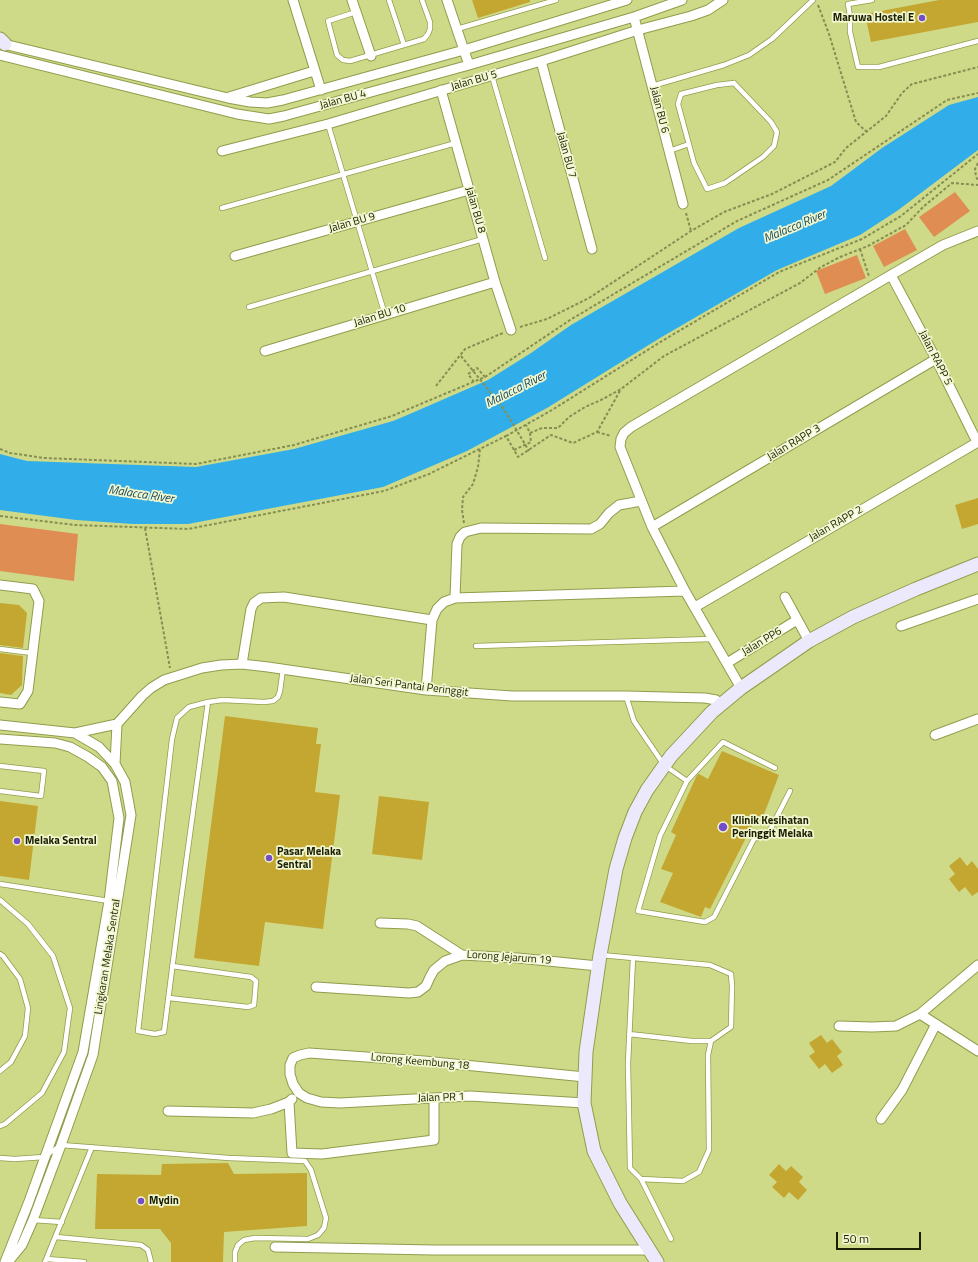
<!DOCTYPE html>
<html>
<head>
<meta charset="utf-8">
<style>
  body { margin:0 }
  #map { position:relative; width:978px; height:1262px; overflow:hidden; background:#cfda89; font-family:"Titillium Web",sans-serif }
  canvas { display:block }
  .scale { position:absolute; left:836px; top:1232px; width:85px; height:18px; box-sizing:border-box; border:2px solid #1b1e00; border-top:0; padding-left:5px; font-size:12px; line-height:14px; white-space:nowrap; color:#1b1e00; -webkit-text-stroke:3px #f1f7cf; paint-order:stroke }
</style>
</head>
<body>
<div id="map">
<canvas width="978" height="1262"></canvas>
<div class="scale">50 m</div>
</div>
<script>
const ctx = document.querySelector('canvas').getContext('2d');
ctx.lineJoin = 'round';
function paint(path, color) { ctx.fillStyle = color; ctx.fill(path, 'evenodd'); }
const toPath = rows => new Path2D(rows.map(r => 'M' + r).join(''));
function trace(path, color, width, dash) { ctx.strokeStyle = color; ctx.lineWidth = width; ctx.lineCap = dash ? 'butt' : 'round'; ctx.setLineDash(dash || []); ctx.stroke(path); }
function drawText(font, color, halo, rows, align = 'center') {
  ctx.font = font + ' "Titillium Web",sans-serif'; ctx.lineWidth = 3.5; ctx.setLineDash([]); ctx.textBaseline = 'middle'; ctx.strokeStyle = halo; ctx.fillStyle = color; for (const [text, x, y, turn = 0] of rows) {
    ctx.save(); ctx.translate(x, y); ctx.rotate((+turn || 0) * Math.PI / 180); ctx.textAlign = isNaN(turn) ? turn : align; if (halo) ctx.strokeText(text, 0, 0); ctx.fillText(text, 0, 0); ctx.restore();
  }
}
const green = toPath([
  [955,192,970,211,934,237,919,217],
  [905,229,917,250,884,267,873,246],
  [857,255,866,278,825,294,816,271],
  [0,524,78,534,74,581,0,571]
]);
const water = toPath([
  [978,97,978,150,897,211,860,235,777,270,660,338,547,408,467,451,383,487,188,524,133,524,76,520,0,510,0,454,27,461,196,467,294,449,393,421,412,413,488,380,531,353,571,325,739,228,831,186,882,148,949,105]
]);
const building = toPath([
  [472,0,530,0,530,2,478,18],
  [939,0,978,0,978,22,871,42,865,14],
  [978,498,978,524,962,529,955,505],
  [0,603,19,605,27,613,23,648,0,645],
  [0,653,23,656,22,685,11,695,0,693],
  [225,716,318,728,316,744,321,744,315,792,340,795,323,929,265,922,259,966,194,958],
  [722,751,779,775,761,822,755,820,710,909,705,907,701,917,660,902,673,873,661,869,676,835,671,832,697,775,699,774,708,779],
  [379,796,429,802,422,860,372,854],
  [0,801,38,806,29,880,0,876],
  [960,857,967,866,972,861,978,869,978,892,972,896,965,887,959,892,949,879,955,874,949,866],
  [821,1035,827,1043,832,1039,842,1052,837,1056,843,1065,832,1073,825,1064,819,1069,809,1056,815,1052,809,1043],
  [228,1163,234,1174,307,1173,307,1226,224,1232,223,1262,171,1262,171,1243,160,1229,95,1229,97,1174,161,1175,162,1164],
  [779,1164,786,1171,791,1166,803,1177,799,1182,807,1190,798,1200,789,1192,784,1198,772,1187,777,1182,769,1175]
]);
const path = toPath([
  [818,5,829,34,856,122,867,132],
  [978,163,975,169,976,177,978,180],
  [686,213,691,231],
  [860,249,869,276],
  [520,327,547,319,589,298,691,231,724,212,772,194,835,162,846,148,886,116,902,93,912,84,978,67],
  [474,382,468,374,477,368,485,377],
  [436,386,465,349,503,333],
  [597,432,611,436],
  [530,433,542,428,558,428,569,417,585,407,601,400,621,389,664,356,800,283,821,267,840,257,868,246,906,225,923,207,952,183,978,185],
  [506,436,552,410,662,341,779,272,862,239,901,216,978,154],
  [0,449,10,453,44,458,196,464,294,445,392,416,485,377,570,320,737,221,828,180,947,100,978,93],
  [514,450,531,442,530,433,526,425],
  [0,516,75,525,188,529,384,491,429,474,506,436,518,457,551,435,573,443,597,432,621,389],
  [464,523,462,510,463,497,473,484,478,467,480,449],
  [145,528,170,668]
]);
const lane = toPath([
  [389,0,404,45],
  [872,0,848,4,850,16,850,32,858,67,879,67,978,41],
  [356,12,328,21,337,55,343,60,350,61,424,39,428,34,430,29,430,22,422,0],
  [457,29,556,0],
  [492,76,545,258],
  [734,83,771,122,777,132,774,146,763,157,725,183,707,189,694,163,678,104,681,94,717,85,734,83],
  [652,86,724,65,749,55,772,39,813,0],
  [328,124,385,315],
  [669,151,689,144],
  [222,208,456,143],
  [249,307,483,239],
  [476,646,712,639],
  [0,649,32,653],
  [626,696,634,721,664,765,687,781,660,836,638,911,705,922,714,917,754,839,768,834,790,791],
  [208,702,180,907,164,1032,155,1034,138,1031,172,739,177,718,189,707,208,702,223,700,264,702,273,701,278,697,280,691,283,669],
  [0,766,44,771,41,796,0,791],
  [687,781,723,742,775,768],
  [0,884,109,901],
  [0,900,28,924,53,956,70,1008,64,1052,42,1093,5,1124,0,1126],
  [0,954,3,956,20,979,28,1008,25,1036,11,1062,0,1071],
  [601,955,633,958,710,965,731,974,732,986,731,1027,711,1041,708,1055,709,1150,699,1172,683,1181,641,1179,630,1168,628,1063,633,958],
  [169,998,248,1007,254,1005,256,981,251,977,172,966],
  [629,1034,692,1041,711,1041],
  [0,1158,15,1159,44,1157,61,1145,229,1158,305,1161,311,1170,326,1218,324,1228,318,1235,308,1239,255,1238,244,1240,238,1245,235,1252,235,1262],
  [641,1179,671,1239],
  [33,1220,62,1222],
  [56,1237,141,1245,148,1250,151,1262],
  [47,1259,84,1262],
  [45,1262,92,1147]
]);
const street = toPath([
  [293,0,321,90],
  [352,0,371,56],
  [447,0,469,65],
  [634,17,683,204],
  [0,43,228,98,250,102,267,103,283,100,464,50,627,0],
  [0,55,237,114,269,119,284,116,469,65,634,17,682,0],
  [541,61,592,249],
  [441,90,495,282,511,330],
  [229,97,314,71],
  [222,151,328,124,541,61,638,30,691,16,708,10,723,0],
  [235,256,469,190],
  [891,275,936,359,977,442],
  [265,351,495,282],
  [652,527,936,359],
  [0,585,33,589,39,601,28,691,20,704,0,702],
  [785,597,809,641],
  [455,598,457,544,460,537,465,532,481,528,591,529,600,524,609,513,619,505,641,501],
  [695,607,978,442],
  [901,626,978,599],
  [727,663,797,620],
  [242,664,251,609,254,603,261,598,284,597,432,620],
  [741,688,685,591,652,527,620,447,621,439,624,433,631,427,891,275,943,245,978,231],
  [426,690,432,620,437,609,444,602,455,598,685,591],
  [0,725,75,733,99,747,115,764,125,782,131,815,93,1055,61,1145,33,1220,22,1245,8,1262],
  [75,733,117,724,142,696,151,688,164,680,202,668,221,665,242,664,268,667,426,690,512,696,626,696,705,698,716,700,721,705],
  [935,735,978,719],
  [0,739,55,743,70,747,88,757,102,767,112,781,119,818,109,901,83,1052,28,1204,5,1262],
  [115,764,117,724],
  [380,923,408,924,417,926,462,955],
  [316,987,409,993,418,992,426,986,430,977,434,970,445,961,462,955,518,958,598,966],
  [920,1014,978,1051],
  [839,1026,872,1027,896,1026,920,1014,978,965],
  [289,1102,292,1153,322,1154,434,1140,434,1098],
  [584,1103,470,1096,340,1103,321,1102,307,1098,299,1093,293,1084,290,1074,290,1065,293,1058,300,1055,309,1053,424,1061,585,1077],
  [168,1111,253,1113,271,1109,289,1102,292,1099],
  [881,1119,902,1090,936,1024],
  [275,1247,434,1250,648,1250]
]);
const secondary = toPath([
  [0,39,5,44],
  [657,1262,620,1203,594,1151,584,1103,586,1052,600,955,616,869,625,838,635,812,647,790,671,756,712,712,741,688,809,641,853,617,916,589,978,564]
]);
const pathBridge = toPath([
  [461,356,504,409,529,451]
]);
const markers = [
  [922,18,4,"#754dc6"],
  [723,827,5,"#754dc6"],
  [17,841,4,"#754dc6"],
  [269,858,4,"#754dc6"],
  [141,1201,4,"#754dc6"]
];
const poiNames = [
  ["Maruwa Hostel E",914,18,"right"],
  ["Klinik Kesihatan",732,821],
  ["Peringgit Melaka",732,834],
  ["Melaka Sentral",25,841],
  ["Pasar Melaka",277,852],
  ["Sentral",277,865],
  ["Mydin",149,1201]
];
const streetNames = [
  ["Jalan BU 5",474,81,-16],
  ["Jalan BU 4",343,100,-15],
  ["Jalan BU 6",659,110,76],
  ["Jalan BU 7",566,155,75],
  ["Jalan BU 8",475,210,74],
  ["Jalan BU 9",352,223,-16],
  ["Jalan BU 10",380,316,-17],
  ["Jalan RAPP 5",935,358,63],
  ["Jalan RAPP 3",794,443,-31],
  ["Jalan RAPP 2",836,524,-30],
  ["Jalan PP6",762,642,-31],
  ["Jalan Seri Pantai Peringgit",409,686,7],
  ["Lingkaran Melaka Sentral",108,957,-81],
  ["Lorong Jejarum 19",509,958,4],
  ["Lorong Keembung 18",420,1062,5],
  ["Jalan PR 1",441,1098,-2]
];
const waterNames = [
  ["Malacca River",795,227,-23],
  ["Malacca River",516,390,-27],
  ["Malacca River",141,495,8]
];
paint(green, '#e08d53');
paint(water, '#31aee9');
paint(building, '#c4a730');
trace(lane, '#929c4c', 6);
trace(street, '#929c4c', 11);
trace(secondary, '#929c4c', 15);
trace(path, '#878e52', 2, [3, 2]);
trace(lane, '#fff', 4.5);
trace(street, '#fff', 9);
trace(secondary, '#ede9fc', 13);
trace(pathBridge, '#878e52', 2, [3, 2]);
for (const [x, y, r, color] of markers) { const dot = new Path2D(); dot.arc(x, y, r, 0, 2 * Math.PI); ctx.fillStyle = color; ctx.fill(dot); trace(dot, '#f1f7cf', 1.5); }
drawText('bold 11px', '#1b1e00', '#f1f7cf', poiNames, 'left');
drawText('11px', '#1b1e00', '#f1f7cf', streetNames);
drawText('italic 12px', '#14455e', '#f1f7cf', waterNames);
</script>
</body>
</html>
